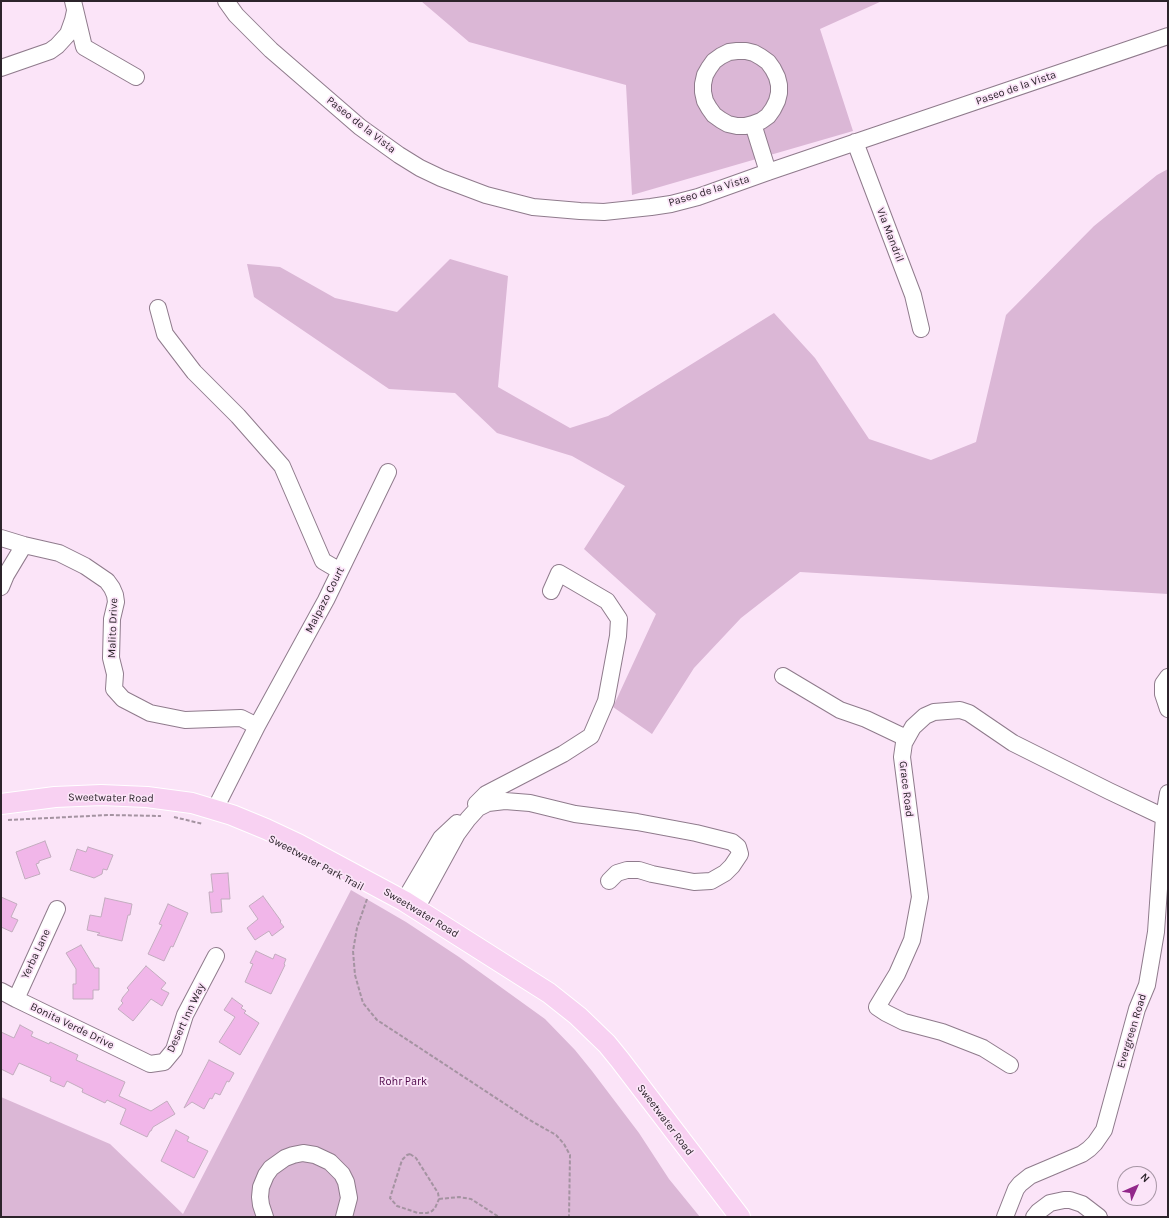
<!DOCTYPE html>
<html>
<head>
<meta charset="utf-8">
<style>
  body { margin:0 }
  #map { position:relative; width:1169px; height:1218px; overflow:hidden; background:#fbe4f8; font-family:Karla,sans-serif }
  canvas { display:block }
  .frame { position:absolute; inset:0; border:2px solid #2c242b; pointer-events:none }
  .north { position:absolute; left:1117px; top:1166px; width:40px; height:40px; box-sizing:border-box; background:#fbe4f8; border:1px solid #a897a6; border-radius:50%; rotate:45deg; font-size:11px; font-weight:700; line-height:16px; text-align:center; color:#2c242b }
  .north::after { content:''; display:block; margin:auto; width:14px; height:18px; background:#92278a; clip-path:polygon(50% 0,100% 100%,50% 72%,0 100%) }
</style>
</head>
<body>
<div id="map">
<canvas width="1169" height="1218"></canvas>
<div class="frame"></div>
<div class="north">N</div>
</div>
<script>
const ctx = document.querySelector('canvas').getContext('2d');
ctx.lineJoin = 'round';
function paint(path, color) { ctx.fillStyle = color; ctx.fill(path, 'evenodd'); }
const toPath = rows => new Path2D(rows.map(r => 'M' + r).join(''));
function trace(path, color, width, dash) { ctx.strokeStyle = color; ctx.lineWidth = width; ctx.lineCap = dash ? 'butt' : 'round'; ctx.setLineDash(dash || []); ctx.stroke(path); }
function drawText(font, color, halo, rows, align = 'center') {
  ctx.font = font + ' Karla,sans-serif'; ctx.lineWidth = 3.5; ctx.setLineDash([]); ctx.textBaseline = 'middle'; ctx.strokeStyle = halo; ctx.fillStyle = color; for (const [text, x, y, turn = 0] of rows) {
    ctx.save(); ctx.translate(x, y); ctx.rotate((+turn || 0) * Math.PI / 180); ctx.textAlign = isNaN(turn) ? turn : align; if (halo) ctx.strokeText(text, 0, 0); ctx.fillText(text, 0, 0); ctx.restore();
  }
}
const green = toPath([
  [421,1,882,1,820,29,853,131,632,195,626,85,469,42],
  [1168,169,1168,594,800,572,741,618,694,668,652,734,613,707,656,614,584,549,625,486,572,456,497,433,455,393,389,389,254,297,247,264,280,267,335,298,397,312,450,259,508,276,498,387,570,428,608,416,774,313,815,358,869,439,931,460,976,442,1006,315,1094,226,1157,175],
  [351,890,406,922,459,957,545,1019,575,1050,592,1071,639,1133,669,1179,700,1217,1,1217,1,1097,110,1144,183,1214]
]);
const building = toPath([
  [45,841,51,857,39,861,39,863,36,864,40,874,25,879,16,852,45,841],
  [88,847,113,855,107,870,103,869,102,874,94,878,70,870,77,849,86,852,88,847],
  [228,873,230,899,221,899,222,912,211,913,209,892,213,892,211,874,228,873],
  [263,896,281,921,280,922,284,927,272,936,269,931,255,940,247,928,258,919,249,906,263,896],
  [1,897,17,904,11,917,18,920,12,932,1,927,1,897],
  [105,898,132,904,130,915,128,915,122,941,97,935,100,933,87,930,90,915,101,917,105,898],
  [168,904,188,913,173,947,171,946,164,961,148,954,162,925,159,924,168,904],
  [81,945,95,968,99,968,99,990,93,990,93,999,73,999,73,984,76,984,76,969,66,953,81,945],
  [256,951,273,959,275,954,286,959,284,964,285,965,271,994,245,982,253,964,250,963,256,951],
  [146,966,166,983,161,989,169,993,162,1006,151,999,133,1021,118,1009,123,1003,121,1001,123,997,129,990,127,988,146,966],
  [232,998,243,1006,241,1008,246,1011,244,1013,259,1023,240,1055,219,1042,235,1017,224,1010,232,998],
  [20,1025,33,1032,31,1036,49,1044,50,1042,78,1055,76,1060,125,1082,119,1096,151,1111,167,1101,175,1114,153,1127,151,1131,150,1131,147,1137,120,1124,126,1109,107,1100,105,1103,82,1092,83,1089,67,1081,64,1087,50,1081,51,1077,19,1063,13,1075,1,1069,1,1032,14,1038,20,1025],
  [209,1060,234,1073,229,1082,227,1081,220,1095,215,1093,212,1099,210,1098,204,1109,192,1102,184,1108,209,1060],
  [176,1130,189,1137,187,1141,208,1151,194,1178,161,1161,176,1130]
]);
const path = toPath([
  [174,817,203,824],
  [8,820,109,815,161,816],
  [367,899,357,928,353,951,355,975,363,1003,377,1020,400,1035,528,1119,556,1135,564,1144,570,1155,569,1217],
  [410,1154,416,1158,438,1193,439,1199,435,1208,432,1211,427,1213,418,1213,397,1206,390,1198,402,1160,407,1155,410,1154],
  [439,1199,459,1197,471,1199,499,1217]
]);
const minor = toPath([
  [73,1,84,47,136,77],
  [226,1,236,15,271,50,360,127,399,155,420,168,441,178,486,195,533,207,580,211,604,212,651,207,671,204,698,197,768,172,1168,36],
  [1,68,50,51,57,46,68,34,73,20,75,11],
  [753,124,745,126,737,126,728,124,721,120,714,115,709,108,705,101,703,92,703,84,705,75,709,68,714,61,721,56,729,52,737,51,746,51,754,53,761,57,768,62,773,69,777,77,779,85,779,93,777,101,773,109,768,116,761,121,753,124,768,172],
  [855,142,913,295,921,329],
  [158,308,165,334,194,372,238,416,282,466,323,561,340,571],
  [1,538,24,545,59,553,85,566,107,581,112,588,115,595,116,602,112,619,111,658,115,674,114,689,123,699,150,713,185,720,241,718,257,726],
  [1,587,6,575,24,545],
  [783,676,840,710,866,719,906,738],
  [1168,677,1163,684,1163,694,1168,709],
  [476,804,486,794,563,754,591,736,606,701,618,636,619,619,607,601,559,573,551,591],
  [215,809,257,726,326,600,388,472],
  [404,901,441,838,457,823],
  [416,909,457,834,468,819,478,808,488,803,505,801,530,803,575,814,637,822,696,833,732,842,738,847,740,854,732,866,725,873,711,881,694,882,652,874,639,870,627,870,617,873,609,881],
  [1,991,16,999,150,1064,164,1062,174,1050,185,1015,216,956],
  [16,999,57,909],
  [1010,1065,983,1048,942,1032,904,1022,886,1013,877,1007,897,974,912,940,920,897,902,757,904,743,913,727,925,716,934,712,960,710,969,713,1013,743,1109,791,1164,817],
  [265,1217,261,1205,260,1197,261,1187,266,1175,271,1168,285,1158,293,1155,303,1153,315,1155,330,1162,342,1174,346,1182,349,1198,344,1217],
  [1005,1217,1016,1189,1020,1184,1030,1176,1082,1154,1089,1149,1095,1143,1104,1130,1137,1009,1147,985,1156,932,1164,817,1168,793],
  [1034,1217,1038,1212,1050,1203,1064,1200,1070,1200,1082,1204,1099,1217]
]);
const major = toPath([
  [1,804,55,797,101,795,147,797,192,803,232,815,266,829,298,844,404,901,549,993,578,1016,607,1044,620,1060,740,1217]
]);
const streetNames = [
  ["Paseo de la Vista",1016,88,-19],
  ["Paseo de la Vista",361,125,38],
  ["Paseo de la Vista",709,191,-17],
  ["Via Mandril",890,235,69],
  ["Malpazo Court",325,600,-63],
  ["Malito Drive",113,628,-88],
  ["Grace Road",906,789,83],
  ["Sweetwater Road",111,798,1],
  ["Sweetwater Park Trail",316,863,28],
  ["Sweetwater Road",421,913,31],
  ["Yerba Lane",36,954,-65],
  ["Desert Inn Way",186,1018,-65],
  ["Bonita Verde Drive",72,1026,26],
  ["Evergreen Road",1132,1031,-73],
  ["Sweetwater Road",665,1120,53]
];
const parkNames = [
  ["Rohr Park",403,1082]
];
paint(green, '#dbb7d6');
paint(building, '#f1b6e9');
trace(building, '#c2acbe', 1);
trace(minor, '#8f7b8c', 18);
trace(major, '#fff', 22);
trace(path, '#a493a1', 2, [4, 2]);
trace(minor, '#fff', 16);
trace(major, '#f8d1f2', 20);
drawText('11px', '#2c242b', '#fbe4f8', streetNames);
drawText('11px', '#4b0547', '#fbe4f8', parkNames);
</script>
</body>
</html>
